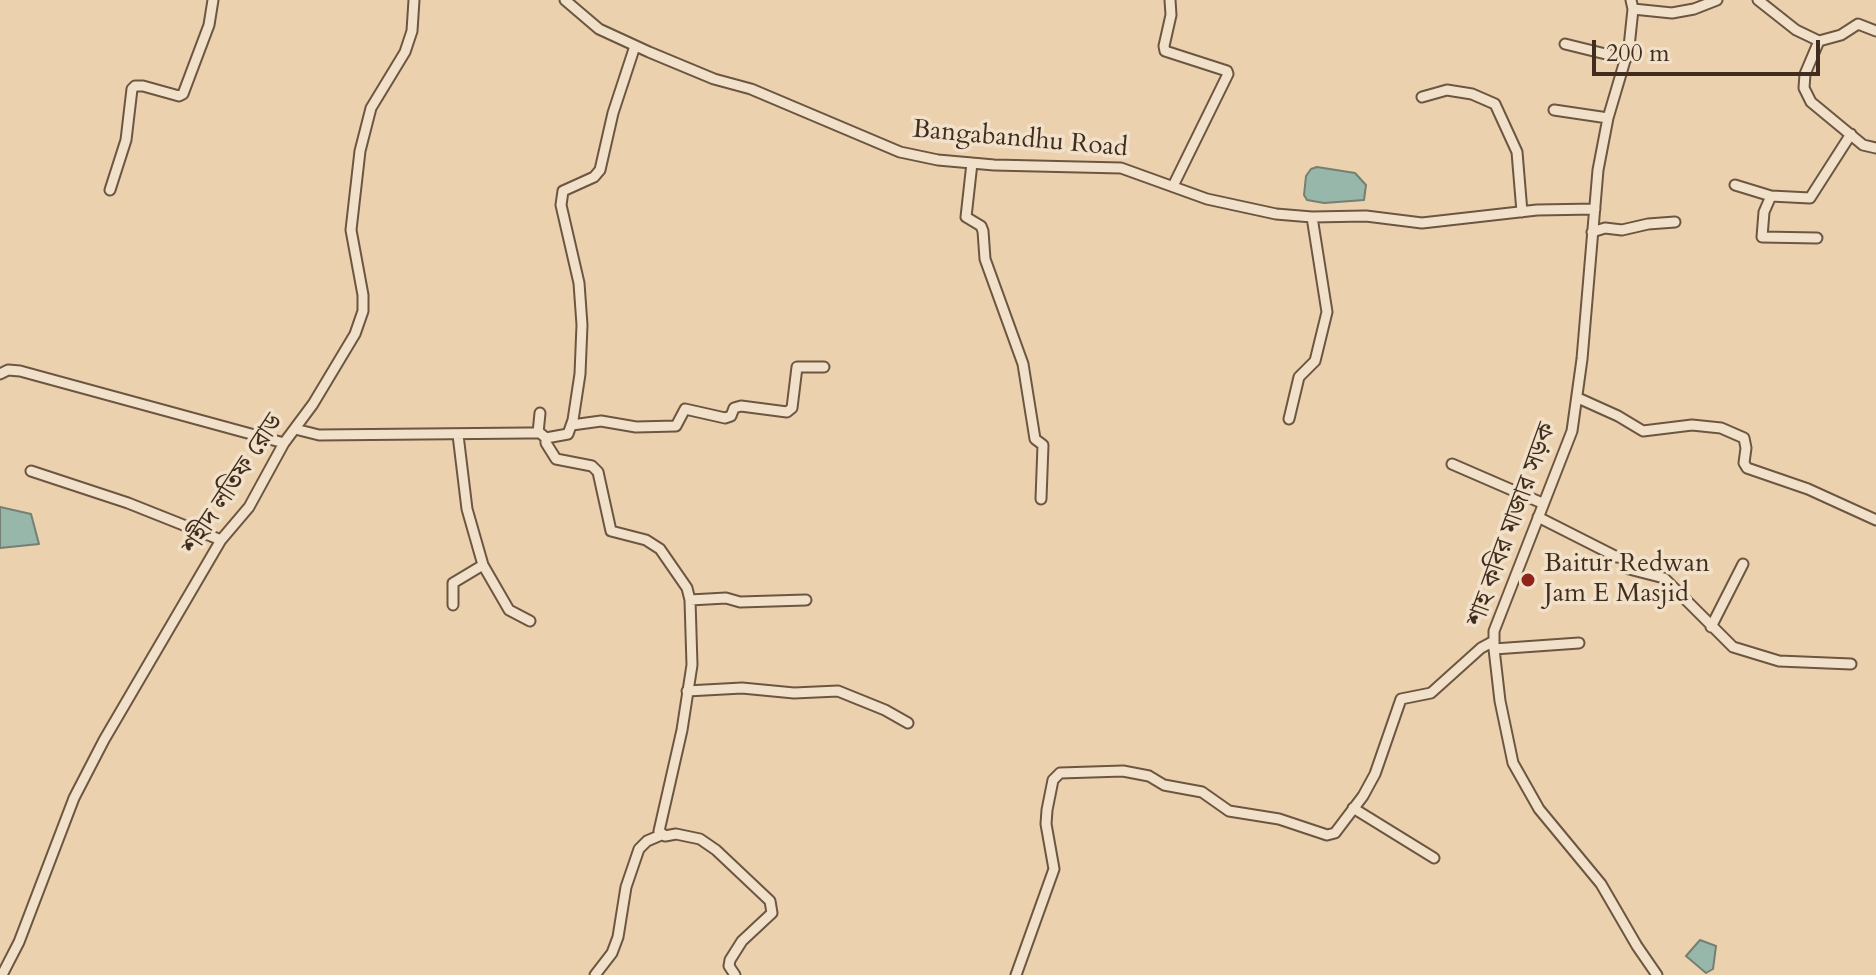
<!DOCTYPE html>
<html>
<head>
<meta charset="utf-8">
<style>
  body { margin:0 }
  #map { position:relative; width:1876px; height:975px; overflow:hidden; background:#ebd1ad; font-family:Cardo,serif }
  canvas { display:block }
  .scale { position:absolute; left:1592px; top:40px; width:228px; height:36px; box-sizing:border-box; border:4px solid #412d1d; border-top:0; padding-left:10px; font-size:24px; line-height:28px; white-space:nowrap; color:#412d1d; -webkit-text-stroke:6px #f2e1ca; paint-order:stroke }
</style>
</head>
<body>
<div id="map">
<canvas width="1876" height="975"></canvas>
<div class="scale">200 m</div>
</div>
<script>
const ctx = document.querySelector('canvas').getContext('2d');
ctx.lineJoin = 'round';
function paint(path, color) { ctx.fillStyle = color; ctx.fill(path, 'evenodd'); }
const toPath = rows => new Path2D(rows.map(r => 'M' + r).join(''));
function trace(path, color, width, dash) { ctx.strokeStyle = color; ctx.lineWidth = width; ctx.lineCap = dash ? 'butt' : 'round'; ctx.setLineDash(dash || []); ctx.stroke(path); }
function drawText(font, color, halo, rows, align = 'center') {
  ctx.font = font + ' Cardo,"Noto Serif Bengali",serif'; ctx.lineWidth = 7; ctx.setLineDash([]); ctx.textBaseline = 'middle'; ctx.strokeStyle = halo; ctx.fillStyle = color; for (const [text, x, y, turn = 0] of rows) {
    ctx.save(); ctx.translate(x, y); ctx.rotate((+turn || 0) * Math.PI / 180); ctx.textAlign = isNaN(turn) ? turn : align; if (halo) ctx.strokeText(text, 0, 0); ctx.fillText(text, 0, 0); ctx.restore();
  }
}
const water = toPath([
  [1317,167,1355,173,1366,185,1364,200,1324,203,1307,200,1304,195,1306,176,1311,169,1317,167],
  [0,507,31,514,39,544,0,548,0,507],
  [1700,940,1716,946,1713,969,1706,973,1686,956,1700,940]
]);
const minor = toPath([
  [565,0,599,29,649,52,714,79,751,89,900,152,938,160,994,165,1121,168,1207,199,1276,214,1312,217,1366,216,1422,223,1537,210,1595,209],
  [1170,0,1171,15,1164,46,1165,51,1227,71,1228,74,1173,186],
  [1631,0,1633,9,1629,47,1608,118,1598,170,1582,359,1572,431,1494,631,1494,649,1500,701,1513,763,1539,809,1601,884,1637,946,1657,975],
  [1758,0,1796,30,1819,41,1805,74,1804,88,1811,102,1863,145,1876,148],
  [1633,9,1672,13,1694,9,1717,0],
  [1819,41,1841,35,1858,24,1876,31],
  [1565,44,1626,59],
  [635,46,613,113,600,170,594,177,563,191,561,205,579,283,582,325,580,374,573,420,568,434,546,438,546,443,556,459,592,466,598,472,611,531,646,540,660,549,687,588,690,600,692,665,682,730,659,831,665,836,676,834,700,839,716,850,770,901,772,913,742,941,730,960,729,966,735,975],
  [1422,97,1447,90,1472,94,1495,104,1517,152,1522,212],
  [1554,110,1608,118],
  [972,163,966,217,981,226,983,231,985,259,1023,364,1035,439,1043,445,1041,499],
  [1735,185,1771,196,1810,198,1851,134],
  [110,190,126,140,132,89,135,86,143,86,179,96,183,94,209,25,213,0],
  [1771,196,1764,212,1762,237,1817,238],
  [1592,232,1605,228,1622,230,1648,224,1675,222],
  [0,374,8,370,20,371,284,443],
  [1578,398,1618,416,1643,431,1692,425,1721,428,1744,438,1746,448,1744,463,1747,468,1808,489,1876,520],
  [1289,419,1299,377,1315,361,1327,312,1312,217],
  [572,425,601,421,636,427,676,426,685,409,725,418,731,416,734,408,741,406,787,412,792,408,797,367,824,367],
  [295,429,319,435,528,433,540,433,546,438],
  [538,433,540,413],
  [1452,464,1542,503],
  [31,471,128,503,221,540],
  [1538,517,1617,557,1625,558,1630,561,1629,569,1664,578,1733,647,1779,661,1851,664],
  [483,565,509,610,530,621],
  [690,600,726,598,740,602,806,600],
  [453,605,453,583,483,565,467,509,458,435],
  [1711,627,1743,564],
  [1494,649,1579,643],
  [687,691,742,688,794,693,838,691,885,710,908,723],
  [1353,808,1434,858],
  [2,975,19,942,74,798,104,740,221,540,249,507,284,443,313,404,355,334,363,311,363,295,351,230,360,151,371,108,405,52,412,31,414,0],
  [595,975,612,953,618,937,626,887,639,849,647,841,661,835],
  [1016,975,1054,869,1046,824,1047,810,1053,780,1060,773,1123,771,1149,776,1164,785,1202,792,1229,811,1279,819,1327,835,1335,833,1363,796,1375,774,1401,699,1431,693,1481,648,1494,641]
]);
const markers = [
  [1528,580,8,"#8f2418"]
];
const streetNames = [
  ["Bangabandhu Road",1020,140,5],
  ["শহীদ লতিফ রোড",234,485,-57],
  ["শাহ কবির মাজার সড়ক",1513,525,-70]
];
const poiNames = [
  ["Baitur Redwan",1544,565],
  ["Jam E Masjid",1544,595]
];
paint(water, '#98b7ab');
trace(water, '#758072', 2);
trace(minor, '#6c5641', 13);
trace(minor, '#f2e1ca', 9);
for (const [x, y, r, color] of markers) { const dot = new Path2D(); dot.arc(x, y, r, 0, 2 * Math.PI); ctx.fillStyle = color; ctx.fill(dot); trace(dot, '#f2e1ca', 3); }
drawText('26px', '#412d1d', '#f2e1ca', streetNames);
drawText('26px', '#412d1d', '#f2e1ca', poiNames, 'left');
</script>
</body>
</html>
